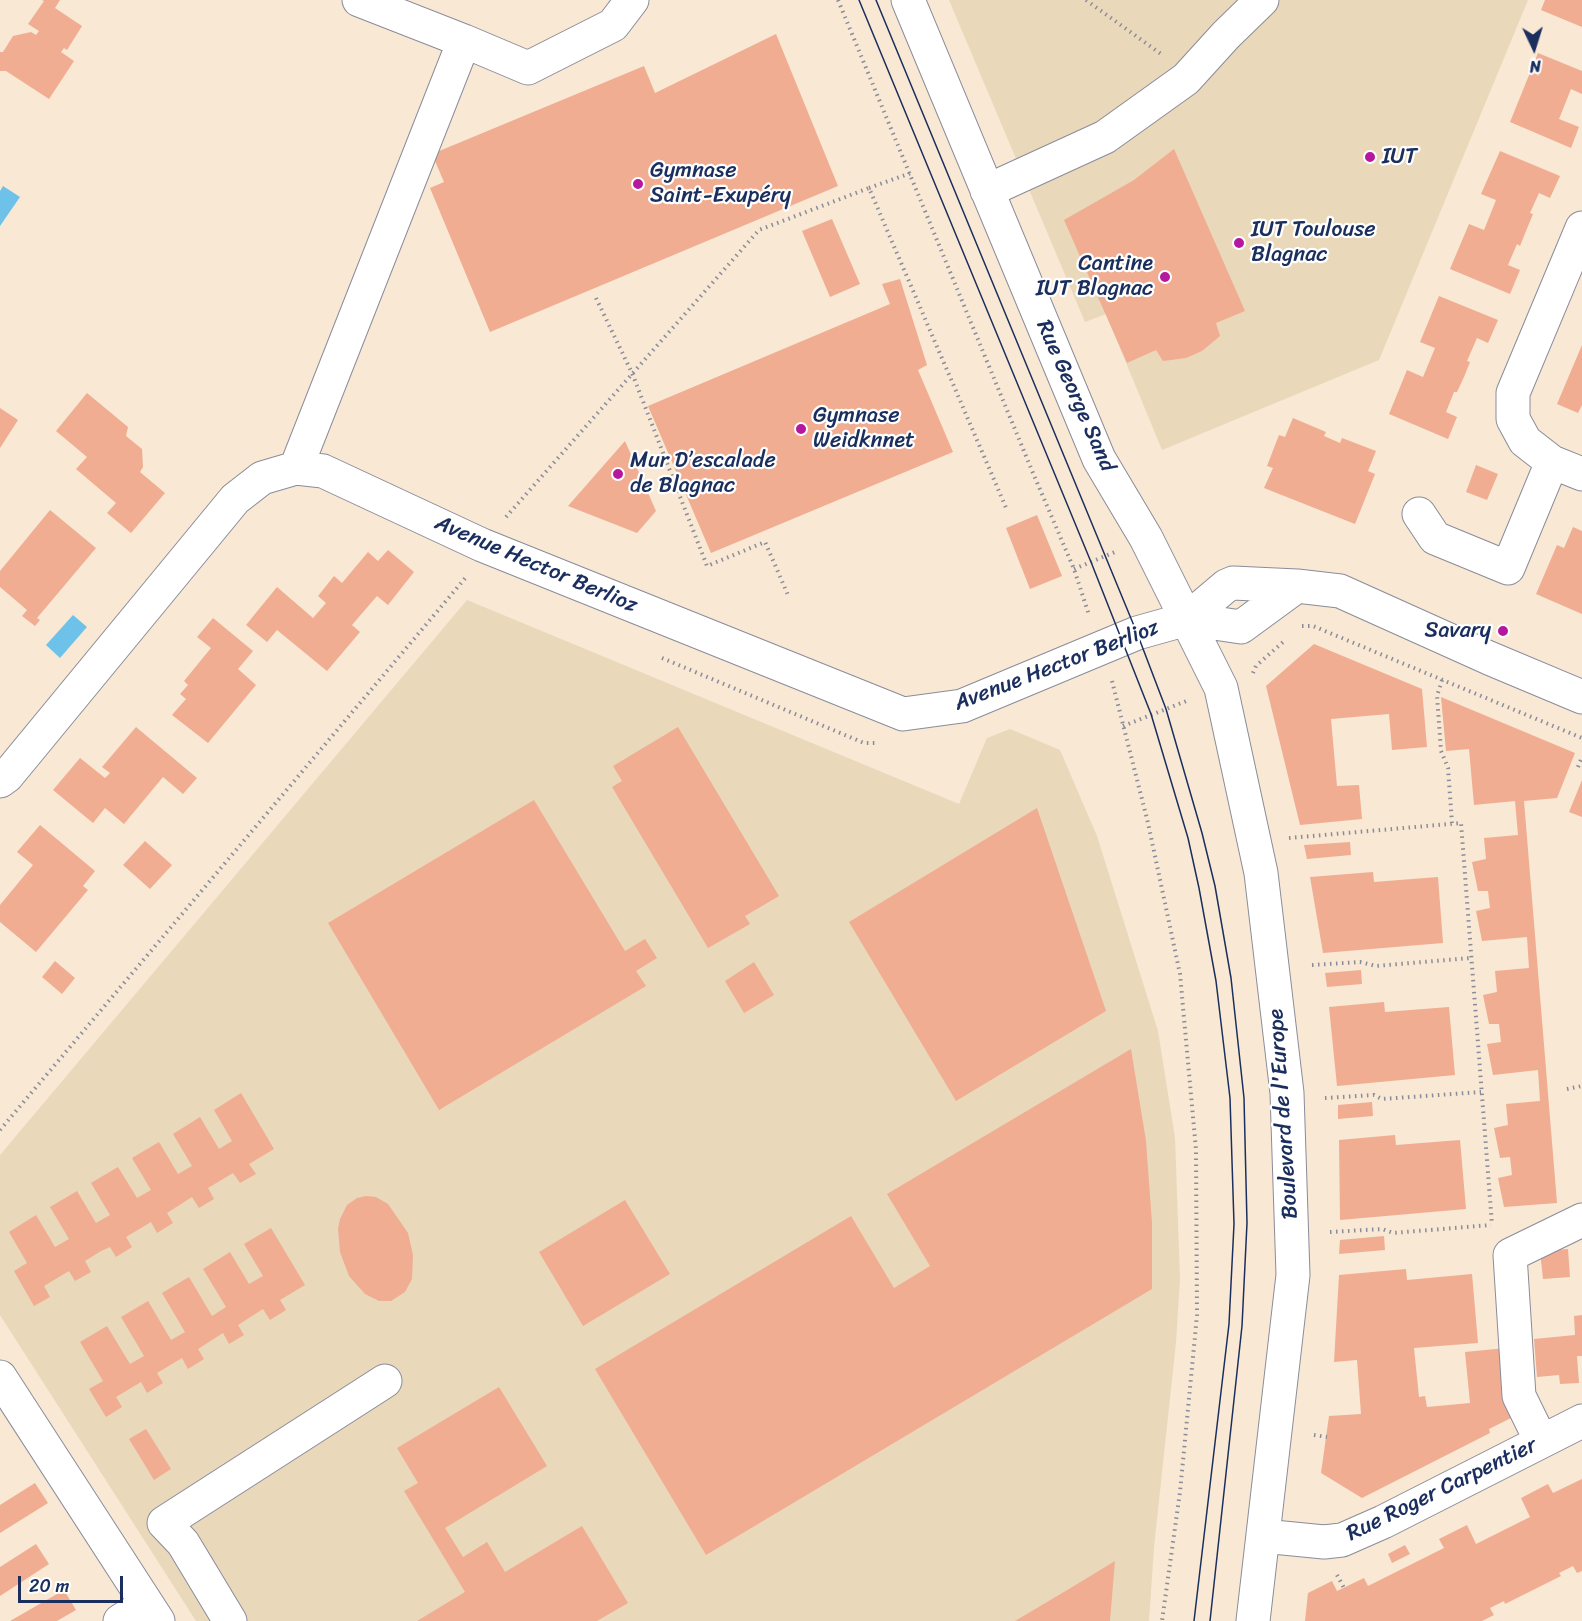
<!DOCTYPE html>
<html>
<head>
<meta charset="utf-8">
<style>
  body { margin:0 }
  #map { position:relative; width:1582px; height:1621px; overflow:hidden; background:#f8e8d4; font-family:Sriracha,sans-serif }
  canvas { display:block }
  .north { position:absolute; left:1504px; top:18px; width:60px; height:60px; -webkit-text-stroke:4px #fff; paint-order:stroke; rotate:176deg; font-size:16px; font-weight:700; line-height:24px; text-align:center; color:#1b2f5e }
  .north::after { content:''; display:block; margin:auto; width:21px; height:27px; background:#1b2f5e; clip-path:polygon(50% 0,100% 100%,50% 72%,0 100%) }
  .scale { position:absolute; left:18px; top:1576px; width:105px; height:27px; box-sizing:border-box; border:3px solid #1b2f5e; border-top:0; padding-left:8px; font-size:18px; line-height:21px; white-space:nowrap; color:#1b2f5e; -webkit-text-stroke:4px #fff; paint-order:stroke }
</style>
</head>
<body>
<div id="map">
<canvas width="1582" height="1621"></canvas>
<div class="north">N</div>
<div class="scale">20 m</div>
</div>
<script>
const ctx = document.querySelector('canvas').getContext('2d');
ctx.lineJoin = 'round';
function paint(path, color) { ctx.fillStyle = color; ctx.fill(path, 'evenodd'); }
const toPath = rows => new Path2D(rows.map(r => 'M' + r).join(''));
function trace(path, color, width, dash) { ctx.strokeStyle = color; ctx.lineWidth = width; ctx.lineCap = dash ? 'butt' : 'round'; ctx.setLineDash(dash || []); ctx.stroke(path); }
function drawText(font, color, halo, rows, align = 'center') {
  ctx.font = font + ' Sriracha,sans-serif'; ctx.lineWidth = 4.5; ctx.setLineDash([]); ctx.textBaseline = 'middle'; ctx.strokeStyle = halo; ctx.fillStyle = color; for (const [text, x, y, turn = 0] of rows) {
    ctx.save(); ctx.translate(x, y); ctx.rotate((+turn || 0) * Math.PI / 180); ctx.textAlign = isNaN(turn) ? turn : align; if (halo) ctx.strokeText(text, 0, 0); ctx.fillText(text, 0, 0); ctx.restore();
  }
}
const built = toPath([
  [949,0,1528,0,1379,360,1162,450,1106,314,1085,322],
  [467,600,959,804,987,738,1010,729,1060,750,1097,836,1158,1031,1175,1138,1180,1279,1176,1342,1154,1547,1149,1621,196,1621,0,1315,0,1155]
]);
const water = toPath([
  [3,186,20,197,0,226,0,191],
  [73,615,87,627,60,658,46,645]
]);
const building = toPath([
  [42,0,60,0,55,8,82,26,67,50,64,48,61,52,74,61,49,99,6,71,0,71,0,52,3,52,13,36,31,32,36,35,39,31,28,24,44,1],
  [1545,0,1582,0,1582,27,1541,10],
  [776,34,838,186,490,332,430,188,444,182,432,154,644,66,655,93],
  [1538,53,1582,71,1582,94,1571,89,1559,119,1579,127,1571,148,1510,122],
  [1174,149,1245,311,1216,323,1220,336,1202,351,1186,358,1163,361,1156,350,1127,363,1064,220,1134,180],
  [1500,151,1560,176,1550,198,1539,193,1530,213,1533,214,1526,231,1520,246,1517,244,1508,265,1520,270,1510,294,1450,269,1469,224,1484,230,1496,200,1481,194],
  [832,219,860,284,830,297,802,231],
  [900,279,927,365,918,370,953,452,711,553,648,406,890,304,882,284],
  [1439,296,1498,320,1488,343,1477,338,1467,361,1470,362,1464,377,1457,392,1454,392,1446,412,1457,417,1448,439,1389,414,1407,370,1423,377,1435,348,1420,342],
  [1582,345,1582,405,1578,413,1557,404],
  [87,393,128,427,126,436,142,449,143,467,140,472,165,493,131,533,107,513,116,503,76,469,87,457,56,431],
  [0,408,18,420,0,448],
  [1293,418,1326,432,1324,436,1340,443,1342,438,1376,451,1368,471,1375,474,1355,524,1264,488,1273,468,1267,466,1279,435,1285,437],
  [625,441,656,511,637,533,568,506],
  [1476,465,1498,474,1487,500,1466,492],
  [50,510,96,548,37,618,40,620,35,626,22,616,27,610,0,587,0,571],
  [1037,515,1062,576,1030,589,1006,528],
  [1573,527,1582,531,1582,614,1536,594,1557,545,1564,548],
  [388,550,414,572,388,605,377,596,352,625,360,632,327,671,277,630,267,642,246,625,277,587,313,618,326,603,318,596,334,576,342,583,368,552,378,561],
  [213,618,253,651,238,669,256,685,208,743,172,715,186,699,180,694,188,685,184,681,211,648,197,637],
  [1314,644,1422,689,1427,747,1392,750,1389,714,1331,719,1337,786,1359,785,1362,819,1300,825,1266,686],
  [1441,697,1575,753,1557,798,1524,801,1557,1203,1504,1207,1498,1178,1512,1175,1510,1157,1500,1158,1494,1128,1508,1125,1506,1104,1540,1101,1538,1070,1493,1075,1487,1044,1501,1042,1499,1024,1489,1024,1483,995,1497,992,1495,971,1529,968,1527,937,1482,941,1476,911,1490,908,1488,891,1478,891,1472,862,1486,859,1484,838,1518,835,1515,801,1474,805,1469,749,1446,751],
  [136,727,197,778,183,794,163,777,124,824,105,808,93,823,53,790,80,758,105,778,110,773,102,767],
  [678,727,779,896,745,916,750,924,708,948,612,787,622,781,613,766],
  [1582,780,1582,817,1569,812],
  [534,800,625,951,645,939,657,958,636,971,646,986,439,1110,328,923],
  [1037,808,1106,1011,956,1101,849,922],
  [40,825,95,871,83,886,88,890,36,952,0,922,0,905,33,865,17,852],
  [145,841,172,865,150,889,123,865],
  [1350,842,1351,855,1307,859,1304,845],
  [1373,872,1374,882,1438,877,1443,943,1323,953,1310,877],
  [55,961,75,978,62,994,42,977],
  [754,962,774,995,744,1013,725,981],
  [1361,970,1362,984,1327,987,1325,973],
  [1384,1002,1385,1012,1449,1007,1455,1075,1337,1086,1329,1007],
  [1131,1049,1146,1141,1152,1223,1152,1289,706,1555,595,1369,851,1216,894,1288,930,1266,887,1194],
  [241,1093,274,1149,249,1164,256,1174,240,1183,233,1173,208,1188,214,1199,199,1208,192,1197,167,1213,173,1223,157,1233,151,1222,126,1237,132,1247,116,1257,110,1247,101,1251,85,1261,91,1272,75,1281,69,1271,44,1286,50,1297,34,1306,14,1271,27,1263,9,1232,36,1215,55,1247,69,1239,50,1207,77,1191,96,1223,110,1215,91,1183,118,1167,137,1198,151,1190,132,1158,159,1142,178,1174,192,1166,173,1134,200,1117,219,1149,232,1141,214,1110],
  [1372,1102,1373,1116,1338,1119,1338,1105],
  [1395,1135,1396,1145,1460,1140,1466,1209,1340,1220,1339,1140],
  [366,1196,376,1197,388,1204,408,1233,413,1255,412,1279,405,1292,391,1301,379,1301,365,1294,349,1276,340,1252,338,1229,340,1219,347,1205,357,1198],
  [625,1200,670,1274,583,1326,539,1252],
  [271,1228,305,1285,280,1300,286,1310,270,1320,263,1309,238,1325,244,1335,229,1344,223,1333,198,1349,204,1359,188,1369,182,1358,157,1373,163,1383,147,1393,141,1382,116,1397,122,1407,106,1417,89,1389,103,1381,80,1342,107,1326,130,1364,144,1356,121,1317,148,1301,171,1340,185,1332,162,1293,189,1277,212,1316,226,1307,203,1269,230,1252,249,1284,263,1276,244,1244],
  [1384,1236,1385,1250,1339,1254,1340,1240],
  [1568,1249,1570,1277,1543,1279,1540,1251],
  [1406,1269,1407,1280,1472,1274,1478,1343,1414,1348,1419,1397,1425,1396,1427,1407,1470,1403,1465,1352,1506,1348,1517,1415,1489,1429,1490,1433,1362,1498,1321,1473,1329,1416,1361,1414,1357,1360,1334,1362,1339,1275],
  [1582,1315,1582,1356,1577,1356,1579,1383,1560,1384,1559,1375,1537,1377,1534,1339,1575,1335,1574,1316],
  [499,1387,547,1466,445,1528,463,1557,487,1542,505,1572,582,1526,628,1603,597,1621,417,1621,465,1592,404,1491,418,1483,397,1448],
  [146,1429,171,1469,154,1480,129,1439],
  [1582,1479,1582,1571,1577,1573,1573,1566,1559,1573,1561,1576,1505,1604,1504,1601,1490,1608,1494,1615,1482,1621,1305,1621,1308,1593,1332,1581,1337,1591,1364,1578,1368,1586,1444,1548,1439,1539,1467,1525,1476,1544,1530,1517,1521,1498,1548,1484,1553,1493],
  [35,1483,48,1503,0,1533,0,1505],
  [36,1544,49,1564,0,1596,0,1567],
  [1405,1545,1410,1554,1392,1563,1388,1554],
  [1115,1561,1110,1621,1015,1621,1069,1589],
  [64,1590,76,1610,57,1621,10,1621]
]);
const path = toPath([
  [838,0,1033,473,1074,569,1089,615],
  [1086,0,1161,54],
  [869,188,911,173],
  [596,298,632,373,707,566,765,542,788,595],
  [506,517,759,230,869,188,1007,510],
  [1074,569,1115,552],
  [1302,626,1313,626,1582,738],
  [662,658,864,743,877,743],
  [1253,673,1256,666,1283,642],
  [1442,680,1437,696,1441,751,1448,768,1452,823],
  [1112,681,1148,823,1180,974,1196,1150,1197,1315,1180,1492,1162,1621],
  [1123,726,1189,700],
  [1578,767,1582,757],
  [1289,838,1461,823,1492,1225],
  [1312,965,1360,962,1376,966,1471,958],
  [1567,1089,1582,1086],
  [1325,1098,1374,1095,1382,1099,1481,1092],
  [0,1130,467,576],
  [1330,1232,1382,1229,1393,1233,1491,1225],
  [1314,1435,1327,1437],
  [1337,1575,1344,1588]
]);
const minor = toPath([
  [359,0,464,41],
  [908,0,1099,459,1146,538,1221,688,1261,873,1287,1093,1293,1275,1253,1621],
  [987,191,1105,137,1186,79,1226,35,1262,0],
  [1582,228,1513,393,1513,419,1525,441,1552,462,1582,474],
  [296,468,464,41,528,68,613,25,632,0],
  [1419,514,1435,538,1508,568,1552,462],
  [1187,619,1226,586,1233,583,1297,586,1340,591,1489,658,1582,697],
  [0,781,7,776,235,499,262,478,296,468,323,471,482,545,903,714,962,706,1137,633,1187,619,1241,627,1297,586],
  [0,1377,158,1621],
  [1541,1441,1519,1396,1510,1255,1582,1220],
  [1263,1536,1324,1542,1342,1540,1383,1522,1582,1421],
  [120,1621,147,1604],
  [230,1621,183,1543,164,1523,385,1381]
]);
const tram = toPath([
  [859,0,1091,562,1151,714,1188,838,1199,888,1216,981,1230,1098,1234,1224,1229,1324,1194,1621],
  [876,0,1137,633,1166,709,1202,833,1215,886,1231,978,1244,1098,1247,1223,1242,1326,1210,1621]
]);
const markers = [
  [1370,157,6,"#b5179e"],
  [638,184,6,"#b5179e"],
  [1239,243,6,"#b5179e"],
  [1165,277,6,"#b5179e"],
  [801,429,6,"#b5179e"],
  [618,474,6,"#b5179e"],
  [1503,631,6,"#b5179e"]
];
const poiNames = [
  ["IUT",1382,157],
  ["Gymnase",650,171],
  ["Saint-Exupéry",650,196],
  ["IUT Toulouse",1251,230],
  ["Blagnac",1251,255],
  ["Cantine",1153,264,"right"],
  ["IUT Blagnac",1153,289,"right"],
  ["Gymnase",813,416],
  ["Weidknnet",813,441],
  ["Mur D’escalade",630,461],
  ["de Blagnac",630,486],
  ["Savary",1491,631,"right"]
];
const streetNames = [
  ["Rue George Sand",1075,396,66],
  ["Avenue Hector Berlioz",536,565,23],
  ["Avenue Hector Berlioz",1057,666,-21],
  ["Boulevard de l'Europe",1284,1114,-94],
  ["Rue Roger Carpentier",1442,1490,-26]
];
paint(built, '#ead8ba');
paint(water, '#6ec2ea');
paint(building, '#f0ad92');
trace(minor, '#8a8c99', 35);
trace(path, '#8a8c99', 4, [1.5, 4.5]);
trace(minor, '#fff', 33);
trace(tram, '#1b2f5e', 1.5);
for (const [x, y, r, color] of markers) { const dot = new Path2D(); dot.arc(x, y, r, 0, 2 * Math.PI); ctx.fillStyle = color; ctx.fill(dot); trace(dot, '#fff', 2); }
drawText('22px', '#1b2f5e', '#fff', poiNames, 'left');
drawText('22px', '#1b2f5e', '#fff', streetNames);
</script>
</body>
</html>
